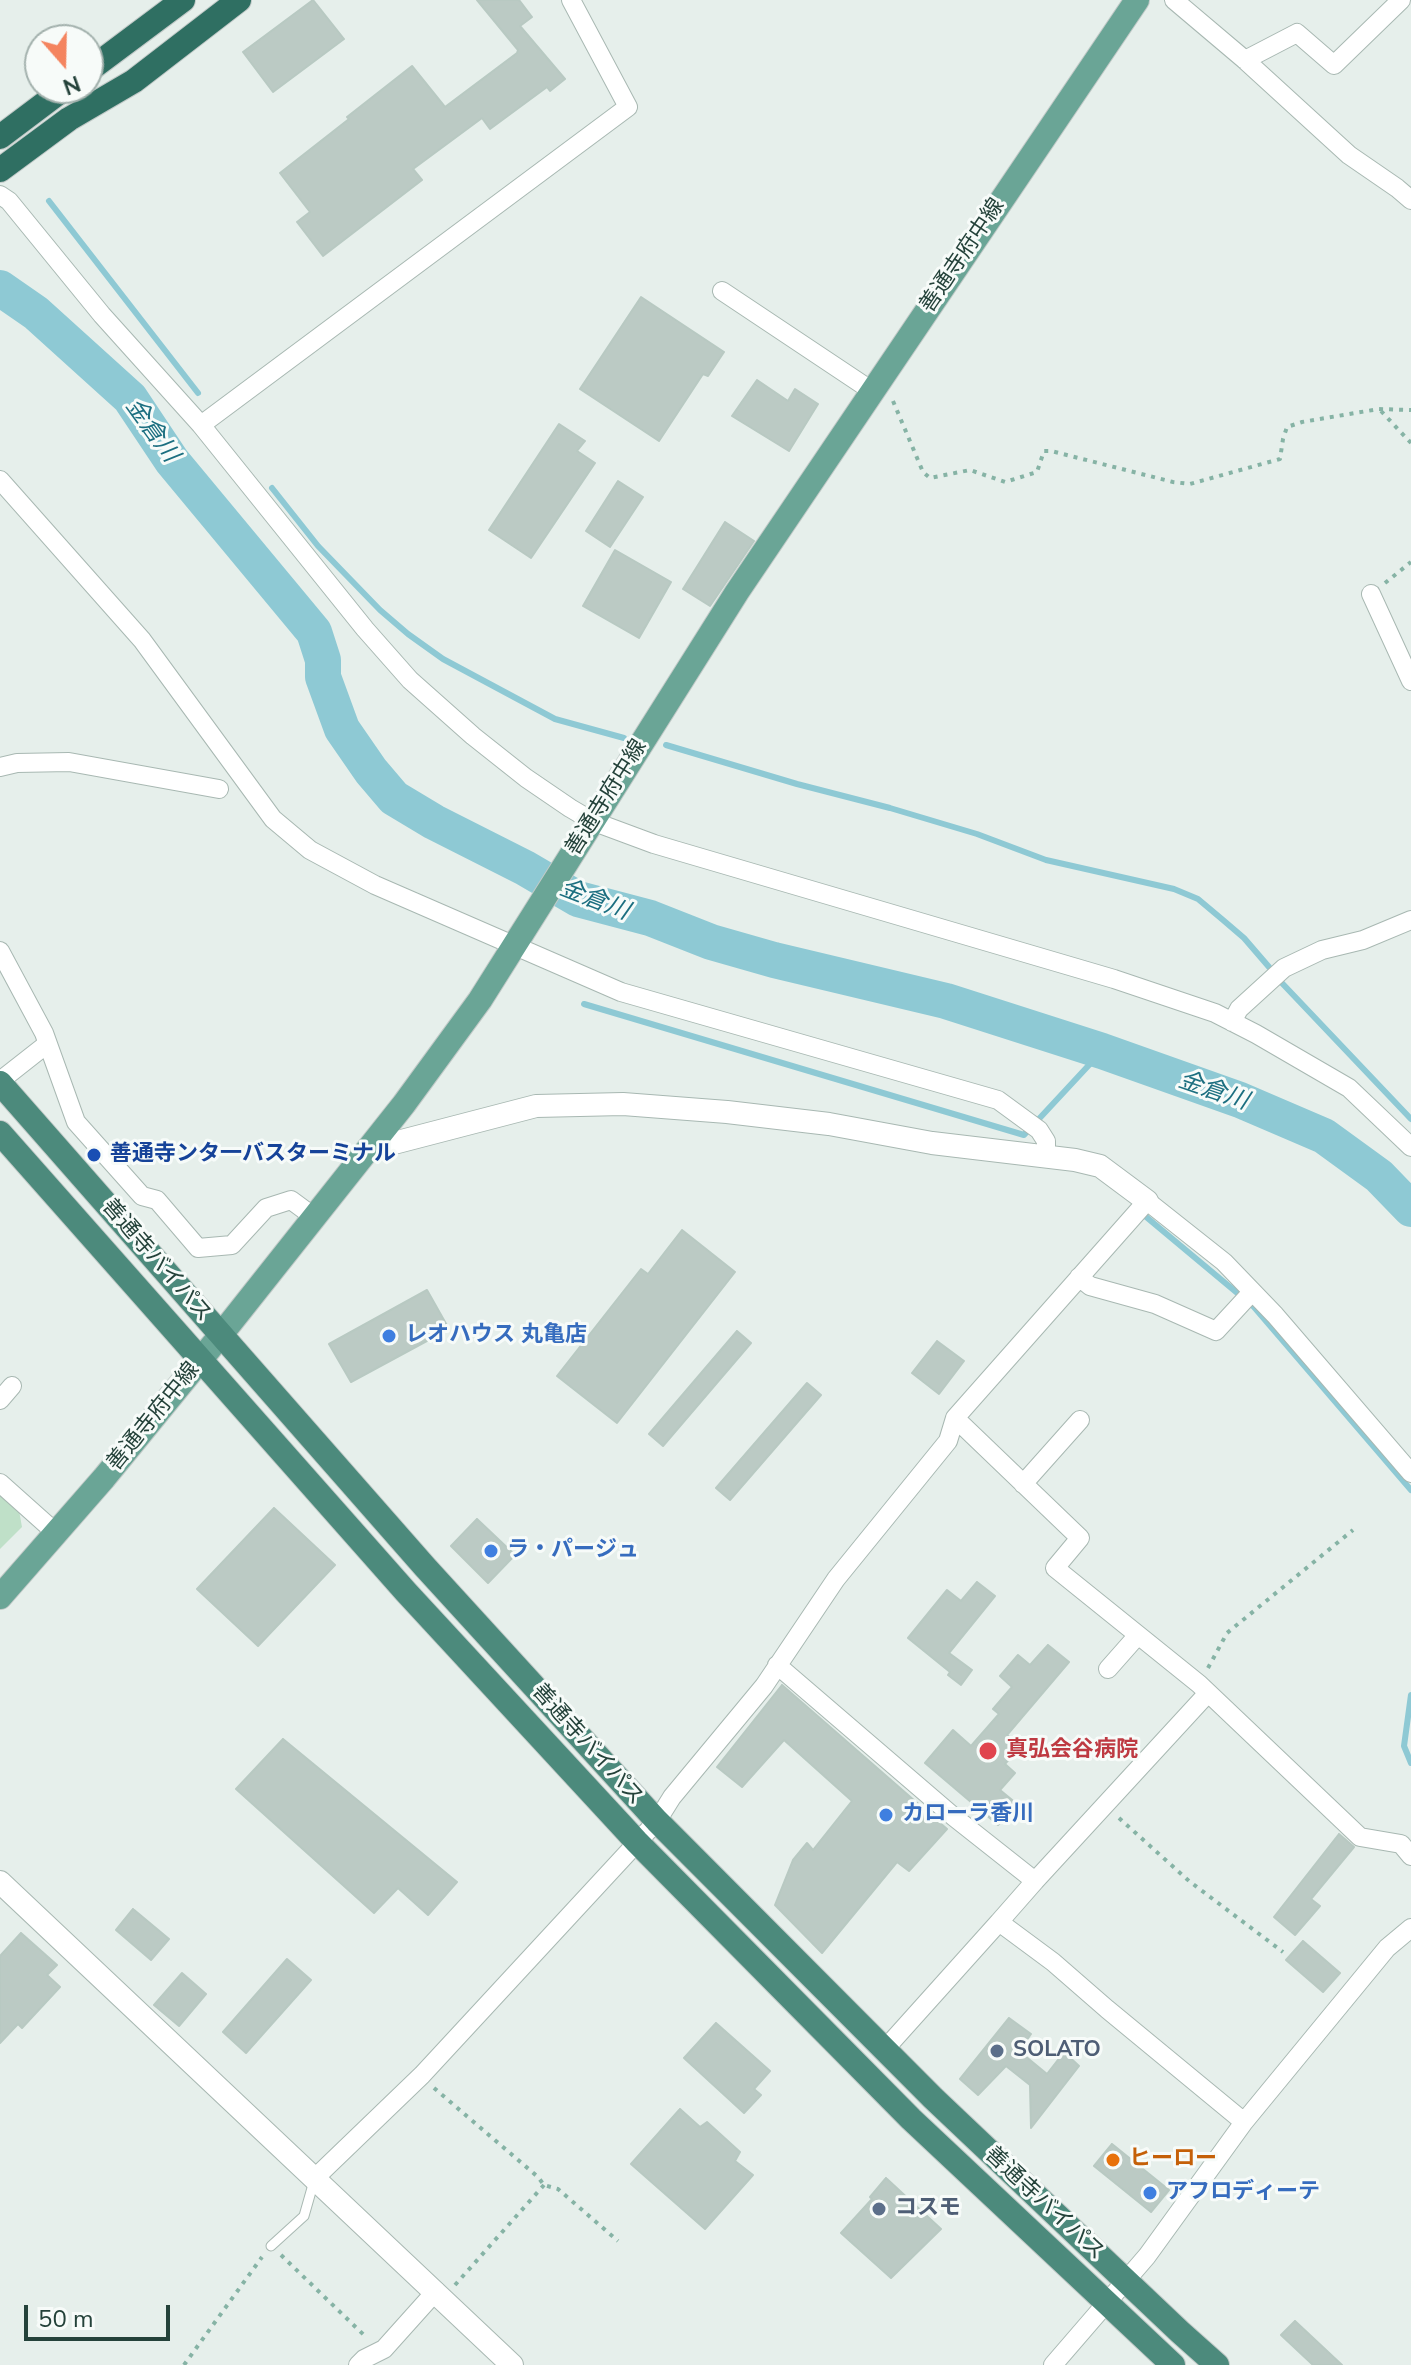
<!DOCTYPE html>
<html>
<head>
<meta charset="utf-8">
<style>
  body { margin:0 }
  #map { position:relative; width:1411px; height:2365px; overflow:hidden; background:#e6efeb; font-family:"Nunito Sans",sans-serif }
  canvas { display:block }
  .north { position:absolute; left:24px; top:24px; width:80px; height:80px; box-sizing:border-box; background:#f7fbf9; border:2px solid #a3b1ad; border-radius:50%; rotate:160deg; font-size:22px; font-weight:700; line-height:32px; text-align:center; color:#24423a }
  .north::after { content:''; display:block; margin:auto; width:28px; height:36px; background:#f4845f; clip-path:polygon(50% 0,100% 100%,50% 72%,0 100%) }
  .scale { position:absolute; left:24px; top:2305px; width:146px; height:36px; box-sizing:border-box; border:4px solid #24423a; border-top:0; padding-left:10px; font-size:24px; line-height:28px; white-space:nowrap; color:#24423a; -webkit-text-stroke:6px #f7fbf9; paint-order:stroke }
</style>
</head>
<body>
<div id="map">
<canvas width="1411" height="2365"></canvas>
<div class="north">N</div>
<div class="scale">50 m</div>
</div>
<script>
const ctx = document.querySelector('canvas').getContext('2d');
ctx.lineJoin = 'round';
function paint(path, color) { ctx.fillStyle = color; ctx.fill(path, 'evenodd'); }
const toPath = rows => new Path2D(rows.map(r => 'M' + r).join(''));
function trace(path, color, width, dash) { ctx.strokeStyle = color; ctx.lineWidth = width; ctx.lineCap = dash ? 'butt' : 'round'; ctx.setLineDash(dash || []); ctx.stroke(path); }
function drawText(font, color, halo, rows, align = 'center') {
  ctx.font = font + ' "Nunito Sans","Noto Sans JP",sans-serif'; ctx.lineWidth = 6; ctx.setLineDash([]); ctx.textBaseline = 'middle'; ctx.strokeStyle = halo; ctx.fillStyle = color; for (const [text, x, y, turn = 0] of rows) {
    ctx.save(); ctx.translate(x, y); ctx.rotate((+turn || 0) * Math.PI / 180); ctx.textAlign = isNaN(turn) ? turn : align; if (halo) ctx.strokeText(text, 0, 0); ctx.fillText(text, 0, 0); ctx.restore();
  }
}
const green = toPath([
  [0,1488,18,1505,22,1527,0,1549]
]);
const stream = toPath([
  [49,201,198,393],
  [272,488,318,546,380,610,408,634,443,659,555,719,624,738],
  [666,745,797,784,890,808,977,834,1046,860,1174,889,1198,899,1223,920,1244,938,1269,967],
  [1280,981,1411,1119],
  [584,1004,1024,1135,1102,1051],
  [1145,1216,1254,1307,1411,1490],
  [1411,1695,1404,1746,1411,1763]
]);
const river = toPath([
  [0,288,36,313,130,398,172,461,314,632,323,660,323,677,342,729,371,771,394,798,434,822,525,868,578,899,650,918,711,942,774,960,946,1001,1102,1051,1240,1100,1324,1136,1379,1176,1411,1209]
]);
const building = toPath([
  [313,0,344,39,273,92,243,52,313,0],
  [477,0,519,0,532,17,520,26,565,79,550,91,547,87,490,129,482,118,413,169,422,180,323,256,297,222,310,212,280,173,349,119,347,117,412,66,445,107,517,53,518,50,477,0],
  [641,297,724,352,708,376,703,374,659,441,580,389,641,297],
  [757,380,788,401,795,389,818,404,789,451,732,416,757,380],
  [559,424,585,441,577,451,595,463,531,558,489,530,559,424],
  [618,481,643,497,610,547,586,531,618,481],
  [725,522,754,541,710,606,683,589,725,522],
  [615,550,671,582,639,638,583,606,615,550],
  [682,1230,735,1272,617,1423,557,1376,641,1269,648,1274,682,1230],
  [427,1290,449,1329,351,1382,329,1344,427,1290],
  [737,1331,751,1343,663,1446,649,1434,737,1331],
  [937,1341,964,1361,939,1394,912,1373,937,1341],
  [807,1383,821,1395,730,1500,716,1488,807,1383],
  [274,1508,335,1565,258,1646,197,1589,274,1508],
  [477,1519,515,1555,488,1583,451,1546,477,1519],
  [977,1582,995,1596,949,1653,972,1670,961,1685,948,1675,950,1672,908,1638,947,1590,961,1601,977,1582],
  [1048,1645,1069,1662,1007,1735,1020,1746,1005,1764,1015,1773,1000,1790,1017,1804,998,1825,925,1763,953,1730,971,1746,999,1714,993,1709,1012,1687,1000,1676,1018,1655,1030,1665,1048,1645],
  [782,1685,947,1829,909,1871,897,1862,822,1953,775,1905,793,1860,807,1843,813,1850,852,1801,784,1740,742,1787,717,1767,782,1685],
  [283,1739,457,1882,428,1915,398,1888,374,1913,236,1789,283,1739],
  [1339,1834,1354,1847,1311,1899,1320,1906,1295,1935,1274,1917,1339,1834],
  [133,1909,169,1939,151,1960,116,1930,133,1909],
  [21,1933,57,1965,47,1975,60,1987,22,2028,18,2024,0,2043,0,1956,21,1933],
  [1303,1941,1340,1973,1323,1992,1286,1960,1303,1941],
  [287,1959,311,1980,246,2053,223,2032,287,1959],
  [182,1973,206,1994,179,2026,154,2005,182,1973],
  [1009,2018,1031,2034,1019,2051,1047,2074,1064,2052,1079,2066,1031,2128,1030,2085,1006,2066,978,2095,960,2079,1009,2018],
  [716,2023,770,2071,754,2089,761,2095,744,2113,684,2058,716,2023],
  [680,2109,700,2127,707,2122,740,2152,735,2161,753,2175,705,2229,631,2164,680,2109],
  [1112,2144,1169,2190,1151,2212,1094,2166,1112,2144],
  [886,2178,941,2229,891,2278,841,2233,872,2199,870,2197,886,2178],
  [1295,2321,1342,2365,1313,2365,1281,2335,1295,2321]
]);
const path = toPath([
  [893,401,923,472,930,478,970,470,1005,482,1037,472,1044,451,1051,451,1173,482,1190,484,1280,459,1283,439,1287,427,1302,422,1379,409,1411,410],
  [1381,411,1411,443],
  [1385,583,1411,562],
  [1208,1668,1227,1633,1353,1530],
  [1119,1818,1189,1881,1283,1952],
  [434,2088,538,2177,544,2185,558,2189,618,2241],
  [281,2255,367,2338],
  [455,2285,544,2185],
  [184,2365,262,2257]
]);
const service = toPath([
  [271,2246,304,2216,314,2181]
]);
const minor = toPath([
  [1174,0,1245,60,1349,155,1397,188,1411,200],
  [1245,60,1297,33,1334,65,1401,0],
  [0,195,9,201,102,315,201,425,365,629,410,680,473,736,526,778,570,808,592,821,654,844,1114,979,1215,1013,1256,1034,1349,1088,1411,1147],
  [722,291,872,391],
  [201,425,628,107,571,0],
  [0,480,142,640,273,819,310,850,375,885,621,992,998,1100,1039,1130,1046,1141,1046,1156],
  [1371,594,1411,681],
  [0,767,17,763,69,762,219,789],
  [0,951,44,1033,76,1122,142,1196,157,1200,198,1248,232,1245,266,1208,291,1200,314,1217],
  [1232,1022,1239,1009,1284,968,1322,950,1363,940,1411,920],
  [0,1081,47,1044],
  [1079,1277,1090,1286,1155,1304,1216,1331,1252,1292],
  [0,1400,12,1386],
  [955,1418,1080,1538,1055,1568,1199,1684,1360,1837,1401,1844,1411,1856],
  [0,1483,56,1533],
  [1023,1484,1080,1420],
  [777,1665,954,1817,1035,1881,999,1922,1053,1962,1107,2009,1244,2122],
  [1108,1669,1138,1635],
  [1035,1881,1208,1693],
  [885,2049,999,1922],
  [315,2178,422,2075,657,1821,672,1797,764,1686,836,1579,948,1441,955,1418,1147,1201,1224,1262,1275,1315,1411,1473],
  [358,2365,364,2359,384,2349,436,2291],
  [1053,2365,1147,2256,1244,2122,1387,1948,1411,1928]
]);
const tertiary = toPath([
  [367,1150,536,1106,623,1104,727,1112,829,1124,932,1143,1075,1160,1100,1166,1147,1201],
  [0,1882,512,2365]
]);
const primary = toPath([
  [0,1597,104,1478,220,1336,404,1104,480,1000,737,592,1137,0]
]);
const trunk = toPath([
  [0,1083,425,1567,657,1821,933,2098,1180,2332,1217,2365],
  [0,1133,406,1592,637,1842,911,2119,1173,2365]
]);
const motorway = toPath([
  [88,71,183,0],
  [0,137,65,88],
  [0,170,69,119,134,81,239,0]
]);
const markers = [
  [94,1155,8,"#1a4fb4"],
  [389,1336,8,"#3f7fe0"],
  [491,1551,8,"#3f7fe0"],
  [988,1751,10,"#e0444e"],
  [886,1815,8,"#3f7fe0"],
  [997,2051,8,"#5c6f8a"],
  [1113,2160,8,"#e8710a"],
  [1150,2193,8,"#3f7fe0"],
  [879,2209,8,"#5c6f8a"]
];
const streetNames = [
  ["善通寺府中線",963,256,-56],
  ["善通寺府中線",607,798,-58],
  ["善通寺バイパス",156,1261,49],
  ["善通寺府中線",154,1417,-51],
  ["善通寺バイパス",587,1745,48],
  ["善通寺バイパス",1044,2204,43]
];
const transitNames = [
  ["善通寺ンタ一バスターミナル",110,1155]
];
const shopNames = [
  ["レオハウス 丸亀店",405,1336],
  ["ラ・パージュ",507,1551],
  ["カローラ香川",902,1815],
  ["アフロディーテ",1166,2193]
];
const healthNames = [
  ["真弘会谷病院",1006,1751]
];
const serviceNames = [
  ["SOLATO",1013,2051],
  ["コスモ",895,2209]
];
const foodNames = [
  ["ヒーロー",1129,2160]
];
const waterNames = [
  ["金倉川",151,431,54],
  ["金倉川",594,901,21],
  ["金倉川",1213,1092,19]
];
paint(green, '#bfe0c8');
trace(stream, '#8ec9d4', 6);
trace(river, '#8ec9d4', 36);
paint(building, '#bbcac4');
trace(building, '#b8c9c2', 2);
trace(service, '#a8b8b2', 11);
trace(minor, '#a8b8b2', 20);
trace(tertiary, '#a8b8b2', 24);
trace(primary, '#c2cac8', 26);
trace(trunk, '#c2cac8', 26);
trace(motorway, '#c2cac8', 26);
trace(path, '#86b3a5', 4, [4, 6]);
trace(service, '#fff', 9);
trace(minor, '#fff', 18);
trace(tertiary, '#fff', 22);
trace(primary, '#6aa596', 24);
trace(trunk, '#4c8a7c', 24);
trace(motorway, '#2f6f62', 24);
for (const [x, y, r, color] of markers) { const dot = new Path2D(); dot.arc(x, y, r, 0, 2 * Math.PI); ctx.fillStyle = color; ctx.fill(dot); trace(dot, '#f7fbf9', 3); }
drawText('22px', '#24423a', '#f7fbf9', streetNames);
drawText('bold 22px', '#164399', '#f7fbf9', transitNames, 'left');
drawText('bold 22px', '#366cbe', '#f7fbf9', shopNames, 'left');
drawText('bold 22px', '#be3a42', '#f7fbf9', healthNames, 'left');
drawText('bold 22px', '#4e5e75', '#f7fbf9', serviceNames, 'left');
drawText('bold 22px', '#c56008', '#f7fbf9', foodNames, 'left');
drawText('italic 24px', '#1c6f80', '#f7fbf9', waterNames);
</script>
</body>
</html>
